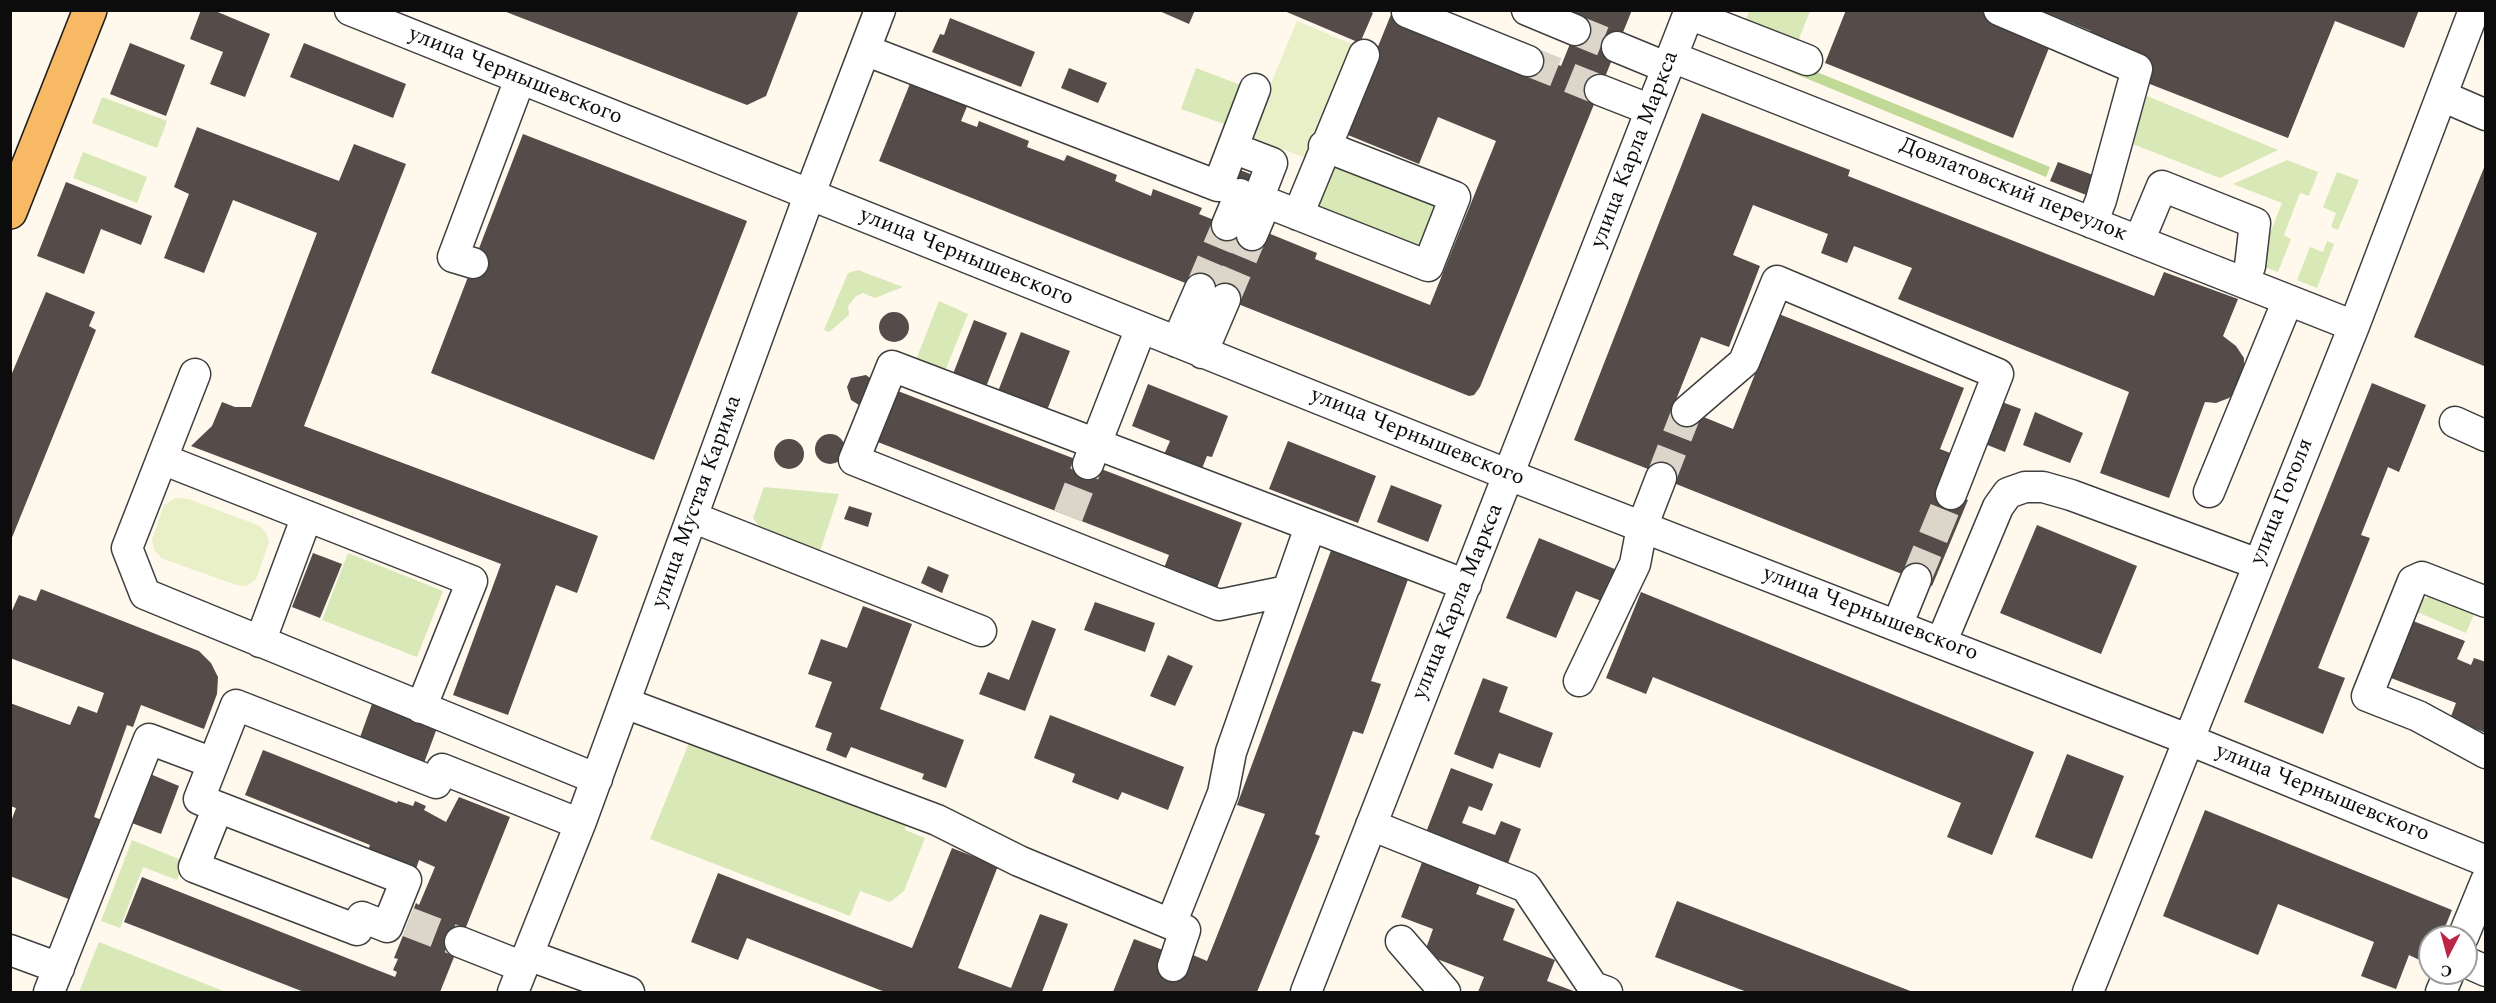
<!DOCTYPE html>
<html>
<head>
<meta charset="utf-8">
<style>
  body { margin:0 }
  #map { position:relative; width:2496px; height:1003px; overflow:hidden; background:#fff8ec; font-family:Spectral,serif }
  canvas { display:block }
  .frame { position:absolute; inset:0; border:12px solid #0c0c0c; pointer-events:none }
  .north { position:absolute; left:2418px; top:925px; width:60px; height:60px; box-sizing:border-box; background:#fff; border:2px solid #9e9e9e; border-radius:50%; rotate:186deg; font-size:16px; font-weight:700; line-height:24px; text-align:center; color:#0c0c0c }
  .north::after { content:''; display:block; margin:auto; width:21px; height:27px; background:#bb2647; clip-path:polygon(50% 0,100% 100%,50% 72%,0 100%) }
</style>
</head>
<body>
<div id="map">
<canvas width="2496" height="1003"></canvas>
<div class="frame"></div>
<div class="north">С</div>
</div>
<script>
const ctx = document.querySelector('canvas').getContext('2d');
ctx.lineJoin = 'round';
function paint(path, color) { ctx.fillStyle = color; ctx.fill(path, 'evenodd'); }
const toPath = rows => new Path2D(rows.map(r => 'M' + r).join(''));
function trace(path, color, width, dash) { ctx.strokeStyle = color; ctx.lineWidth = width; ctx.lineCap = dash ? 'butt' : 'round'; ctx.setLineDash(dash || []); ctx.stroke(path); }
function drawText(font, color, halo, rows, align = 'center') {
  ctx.font = font + ' Spectral,serif'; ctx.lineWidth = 6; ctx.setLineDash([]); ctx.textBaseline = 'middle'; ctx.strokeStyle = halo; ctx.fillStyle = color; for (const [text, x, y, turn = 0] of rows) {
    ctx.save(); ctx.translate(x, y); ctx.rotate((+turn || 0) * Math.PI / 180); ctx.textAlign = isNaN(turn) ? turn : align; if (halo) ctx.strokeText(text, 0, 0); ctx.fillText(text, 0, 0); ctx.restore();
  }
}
const green = toPath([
  [1749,11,1810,11,1797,44,1744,24],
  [1196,68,1241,85,1227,125,1181,109],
  [2147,96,2278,150,2220,178,2130,143],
  [102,97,167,121,157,148,92,123],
  [83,152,147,177,137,203,73,178],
  [2287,160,2318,172,2309,196,2300,193,2284,235,2291,239,2278,272,2262,266,2261,256,2282,203,2233,184],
  [1333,161,1440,204,1420,253,1313,210],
  [2337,172,2359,180,2338,230,2331,227,2336,213,2323,207],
  [2327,241,2334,244,2317,288,2297,280,2310,247,2323,252],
  [858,270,903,287,875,298,863,293,856,296,848,306,849,315,829,332,824,330,848,273],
  [939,301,968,314,943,376,914,365],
  [764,487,839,494,820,551,759,526,753,518],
  [348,553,443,591,417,657,322,620],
  [2433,594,2475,612,2466,633,2417,612,2422,600],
  [691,738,907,819,905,830,925,838,904,891,890,902,860,891,850,916,650,839],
  [132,840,184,861,177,880,143,867,120,928,101,921],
  [99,942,226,992,79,992]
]);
const forest = toPath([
  [1785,59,2050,167,2046,177,1781,68]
]);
const pitch = toPath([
  [1297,21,1352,44,1305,158,1249,136],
  [176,498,189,499,260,526,267,534,269,543,256,579,247,586,236,585,161,558,154,549,152,539,164,505]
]);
const building = toPath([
  [201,10,213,10,270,34,245,97,210,84,223,52,190,39],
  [501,10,799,10,766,96,747,105],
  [1157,10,1195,10,1189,24],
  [1282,10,1368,10,1373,13,1360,43],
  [1543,10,1632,10,1480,387,1474,395,1469,396,879,161,911,81,968,104,961,121,977,127,979,121,1029,141,1027,147,1064,161,1067,155,1117,175,1115,181,1151,196,1153,189,1202,208,1199,214,1214,220,1235,168,1258,177,1268,233,1317,253,1315,259,1430,305,1496,141,1438,117,1419,164,1343,133,1392,12,1526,66,1531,54,1561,66,1578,24],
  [1846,10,1982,10,2053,38,2013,138,1825,63],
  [2039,10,2419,10,2404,48,2335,21,2288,138,2137,79,2087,41,2091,31],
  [950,18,1035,52,1021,87,932,52,940,34,944,35],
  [130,43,185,65,166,116,110,94],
  [304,43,406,84,393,118,290,77],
  [1069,68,1107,83,1098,103,1061,88],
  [1702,113,1850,170,1848,176,2154,296,2164,272,2238,299,2223,336,2236,346,2244,358,2244,377,2238,390,2229,398,2216,403,2205,402,2169,498,2100,473,2129,392,1898,299,1912,268,1854,246,1847,263,1821,253,1828,234,1753,205,1733,255,1760,266,1729,347,1701,337,1674,405,1733,429,1779,314,1964,388,1940,449,1953,454,1940,489,1968,500,1932,586,1661,478,1648,469,1574,440],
  [197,127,339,181,354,144,406,164,304,426,598,536,577,593,556,585,508,715,453,695,501,564,191,446,212,426,222,402,235,407,251,407,317,233,233,200,204,273,164,258,189,194,174,187],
  [523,134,747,221,654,460,431,373],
  [2058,162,2101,178,2094,198,2050,181],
  [2486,163,2486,363,2484,366,2414,337],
  [66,182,152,216,141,245,101,229,84,274,37,256],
  [46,292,95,312,89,326,96,330,11,540,10,378],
  '879 327a15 15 0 1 1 30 0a15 15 0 1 1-30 0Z',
  [974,320,1007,333,984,392,951,379],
  [1021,332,1070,351,1046,413,997,394],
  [866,375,874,381,864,405,859,405,851,400,847,387,851,378],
  [2372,383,2426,405,2399,472,2388,467,2361,535,2370,538,2318,668,2345,678,2323,734,2244,702],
  [1148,384,1228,416,1212,457,1207,456,1197,481,1159,466,1170,441,1132,426],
  [890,388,1242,523,1217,588,1164,568,1169,555,870,439],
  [2002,402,2021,409,2005,452,1985,444],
  [2035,412,2083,433,2070,463,2023,445],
  '815 449a15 15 0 1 1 30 0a15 15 0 1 1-30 0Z',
  '774 454a15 15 0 1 1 30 0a15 15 0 1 1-30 0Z',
  [1288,441,1376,476,1358,523,1269,489],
  [1391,485,1442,505,1428,542,1377,522],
  [849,506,872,513,868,527,844,519],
  [2037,525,2137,566,2101,654,2000,613],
  [1539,538,1622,572,1609,604,1576,591,1556,638,1506,618],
  [1333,545,1410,574,1371,681,1381,684,1363,734,1353,731,1315,834,1320,836,1257,992,1113,992,1134,939,1168,952,1186,952,1207,961,1265,814,1237,805],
  [313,553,342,564,320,618,292,607],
  [928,566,949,575,942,593,921,583],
  [41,589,199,651,211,663,218,677,217,694,204,729,141,705,133,727,127,725,94,817,102,820,71,900,10,876,10,824,16,808,10,806,10,703,70,725,78,706,97,713,104,693,10,658,10,615,19,595,36,601],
  [1641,592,2034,752,1992,855,1947,837,1961,803,1653,677,1646,694,1606,678],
  [1095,602,1155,623,1145,652,1084,630],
  [863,606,912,624,880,709,964,740,946,788,922,779,924,774,851,747,846,758,826,750,832,733,815,727,832,682,808,674,821,639,847,648],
  [1032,620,1056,629,1025,711,979,694,988,672,1009,680],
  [2413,621,2465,641,2457,659,2471,665,2474,658,2486,662,2486,733,2450,719,2456,703,2391,678],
  [1168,655,1193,666,1175,706,1150,696],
  [1483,678,1508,687,1499,712,1553,733,1540,768,1499,753,1493,769,1454,754],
  [372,704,437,728,424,763,359,740],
  [1050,715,1184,767,1168,810,1122,792,1118,800,1072,782,1075,774,1034,758],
  [263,750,397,803,398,801,413,806,415,801,426,806,424,810,446,822,459,797,510,817,440,992,304,992,124,922,142,877,395,977,397,972,393,970,398,959,394,958,416,903,419,905,435,867,419,860,416,869,368,850,370,845,245,795],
  [2067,754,2124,776,2092,859,2035,837],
  [1451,768,1493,784,1482,811,1469,806,1462,823,1495,835,1501,821,1521,829,1505,871,1423,840],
  [143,771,179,786,161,834,124,820],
  [2205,810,2452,910,2441,937,2430,937,2430,965,2409,955,2396,989,2361,976,2374,942,2278,904,2258,955,2163,916],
  [952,848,998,866,958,968,1011,988,1040,914,1068,924,1042,992,885,992,747,938,738,960,691,942,718,873,912,948],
  [1426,852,1484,875,1476,894,1515,909,1503,940,1555,960,1547,981,1576,992,1478,992,1484,977,1424,954,1433,929,1401,917],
  [1677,901,1913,992,1747,992,1655,957]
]);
const minorTunnel = toPath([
  [1575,30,1617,47],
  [1528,61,1600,90],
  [1200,289,1227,225],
  [1225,299,1252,235],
  [1661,478,1687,411],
  [1068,516,1088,464],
  [1916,579,1951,494],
  [408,922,460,942]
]);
const minor = toPath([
  [350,10,1509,475,2187,739,2486,861],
  [1527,10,1575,30],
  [1999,10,2137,69,2101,200,2092,223],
  [1407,12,1528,61],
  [1689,14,1807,60],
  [1617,47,1668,68],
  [865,50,1218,186,1255,89],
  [1672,57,2354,326],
  [1600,90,1651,110],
  [2442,96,2486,115],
  [1233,148,1272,163,1258,199,1428,266,1455,197,1324,146],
  [1298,215,1364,55],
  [1227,225,1240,194],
  [1252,235,1266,202],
  [2139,241,2162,186,2255,223,2250,266,2243,282],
  [473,263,453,257,520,79],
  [1177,342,1200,289],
  [1202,353,1225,299],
  [195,374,127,548,145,594,597,779],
  [1687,411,1744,362,1777,281,1998,374,1951,494],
  [2455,422,2486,436],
  [162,459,472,581,421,708],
  [1088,464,1141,328],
  [2209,492,2288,300],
  [692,517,981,631],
  [1287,591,1219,605,854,460,892,366,1466,585],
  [2486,602,2422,577,2413,581,2367,696,2418,716,2486,753],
  [1897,626,1916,579],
  [260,642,307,516],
  [1941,643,1998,507,2008,493,2025,487,2043,487,2071,495,2258,564],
  [1579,681,1635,564,1642,527,1661,478],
  [625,703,937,820,1019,861,1185,930,1173,966],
  [218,807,194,867,357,930,362,917,387,927,406,880,218,807,199,799,236,705,436,783,442,769,580,824],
  [1371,825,1526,887,1593,987,1607,992],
  [1171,924,1223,793,1231,752,1310,527],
  [2463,937,2486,881],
  [1401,941,1445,992],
  [460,942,523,967],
  [10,950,59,968],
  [528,955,629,992],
  [2466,962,2486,971],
  [49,992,149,739,213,763],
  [513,992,580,824,809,196,880,10],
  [1306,992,1690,10],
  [2088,992,2354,326,2474,10],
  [2441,992,2449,973]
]);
const major = toPath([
  [10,212,90,10]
]);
const streetNames = [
  ["улица Чернышевского",515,77,22],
  ["улица Карла Маркса",1636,150,-69],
  ["Довлатовский переулок",2013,191,22],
  ["улица Чернышевского",966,258,22],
  ["улица Чернышевского",1417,438,22],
  ["улица Мустая Карима",698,502,-70],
  ["улица Гоголя",2283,502,-68],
  ["улица Карла Маркса",1459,602,-68],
  ["улица Чернышевского",1870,615,21],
  ["улица Чернышевского",2322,794,22]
];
paint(green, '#d9e8b7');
paint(forest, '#c0d996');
paint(pitch, '#e9f0c8');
paint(building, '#554b49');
trace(minorTunnel, '#dbd5ca', 30, [30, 15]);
trace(minor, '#3f3f3f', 33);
trace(major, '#1d1d1d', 36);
trace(minor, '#fff', 30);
trace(major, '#f7b964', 33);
drawText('22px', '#0c0c0c', '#fff', streetNames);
</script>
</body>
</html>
